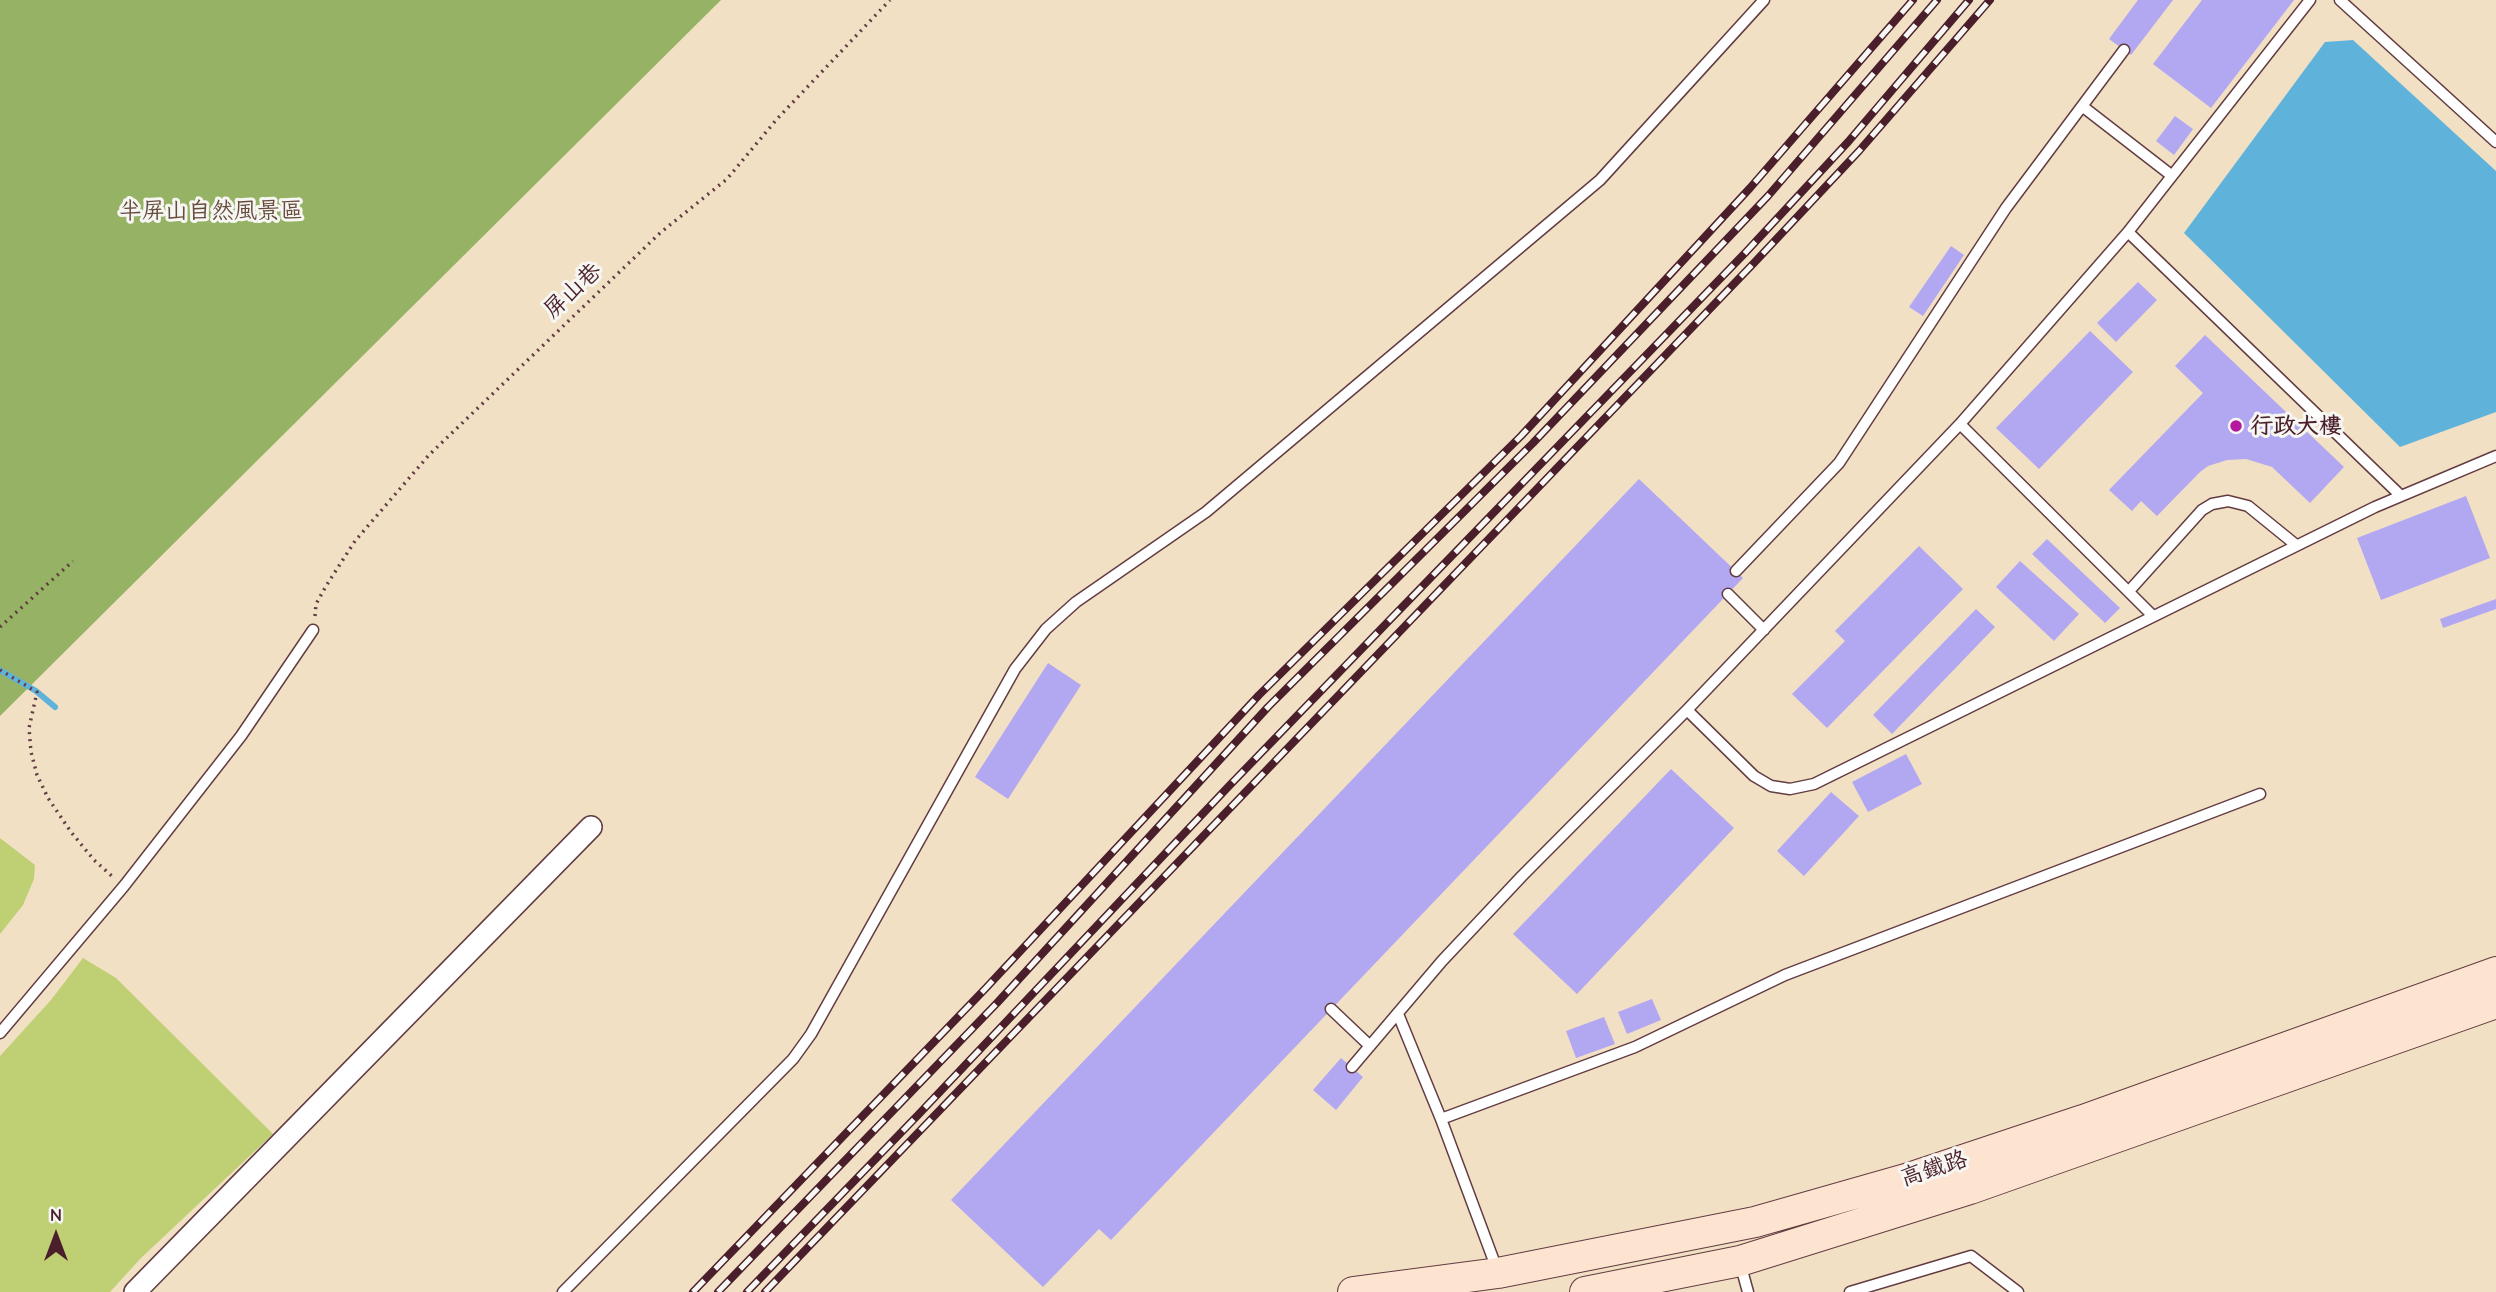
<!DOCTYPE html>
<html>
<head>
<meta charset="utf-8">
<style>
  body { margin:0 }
  #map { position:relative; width:2496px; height:1292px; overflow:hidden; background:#f2e0c5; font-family:"Comic Neue",sans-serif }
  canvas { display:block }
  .north { position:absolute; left:21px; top:1201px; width:70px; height:70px; -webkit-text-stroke:5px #f6f6f2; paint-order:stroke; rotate:0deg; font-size:19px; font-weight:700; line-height:28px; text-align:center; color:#4a1f2b }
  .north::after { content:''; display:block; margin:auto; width:24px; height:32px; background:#4a1f2b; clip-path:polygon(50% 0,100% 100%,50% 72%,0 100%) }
</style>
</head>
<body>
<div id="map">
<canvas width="2496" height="1292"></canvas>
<div class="north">N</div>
</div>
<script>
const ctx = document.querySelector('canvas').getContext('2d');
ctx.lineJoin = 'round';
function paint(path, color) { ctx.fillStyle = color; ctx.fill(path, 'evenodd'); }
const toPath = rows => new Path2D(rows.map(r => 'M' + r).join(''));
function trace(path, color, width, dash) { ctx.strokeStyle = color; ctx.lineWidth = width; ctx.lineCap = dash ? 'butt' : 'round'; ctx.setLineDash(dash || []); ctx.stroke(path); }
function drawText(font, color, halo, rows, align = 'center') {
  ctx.font = font + ' "Comic Neue","LXGW WenKai TC",sans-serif'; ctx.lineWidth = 6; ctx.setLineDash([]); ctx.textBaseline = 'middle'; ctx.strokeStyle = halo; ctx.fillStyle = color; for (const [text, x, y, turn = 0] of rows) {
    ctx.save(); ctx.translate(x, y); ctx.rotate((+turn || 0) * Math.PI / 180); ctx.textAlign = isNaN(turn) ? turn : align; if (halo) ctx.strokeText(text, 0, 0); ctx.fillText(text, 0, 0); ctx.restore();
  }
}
const green = toPath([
  [0,838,35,865,34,879,23,905,0,934],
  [83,958,116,978,273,1134,141,1258,110,1292,0,1292,0,1056,51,1000]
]);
const forest = toPath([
  [0,0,721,0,0,716]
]);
const water = toPath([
  [2353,40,2496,171,2496,412,2400,447,2184,233,2325,42]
]);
const stream = toPath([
  [0,670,36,691,55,707]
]);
const building = toPath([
  [2138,0,2173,0,2131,55,2109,39],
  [2202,0,2294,0,2211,108,2153,64],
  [2175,116,2193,129,2174,155,2156,141],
  [1951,246,1964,255,1923,316,1909,307],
  [2138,282,2157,300,2116,342,2097,323],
  [2090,331,2133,372,2039,469,1996,428],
  [2205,335,2344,467,2310,503,2272,467,2246,459,2227,460,2208,466,2200,472,2157,516,2141,501,2132,511,2109,490,2203,393,2175,366],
  [1639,479,1743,578,1111,1240,1099,1229,1043,1287,951,1200],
  [2466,496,2490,558,2381,600,2357,538],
  [2047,539,2120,608,2105,623,2032,554],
  [1919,546,1963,589,1827,728,1792,694,1845,641,1835,631],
  [2020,561,2079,614,2054,641,1996,587],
  [2496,599,2496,609,2443,628,2440,619],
  [1976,609,1995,627,1892,734,1873,715],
  [1048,663,1081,685,1008,799,975,777],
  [1906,754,1922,784,1868,812,1852,782],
  [1671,769,1734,828,1577,994,1513,934],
  [1831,792,1859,816,1804,876,1777,851],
  [1652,999,1661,1020,1627,1034,1618,1012],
  [1604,1017,1615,1044,1576,1058,1566,1031],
  [1341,1058,1363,1077,1336,1110,1313,1090]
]);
const path = toPath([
  [315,616,316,604,326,586,355,541,429,455,660,233,727,179,777,119,890,0],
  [0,627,73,561],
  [0,670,37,692,29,728,31,752,37,775,48,798,71,832,94,860,114,878]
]);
const lane = toPath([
  [2340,0,2496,142],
  [2082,106,2171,175],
  [2128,232,2400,495],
  [1960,424,2153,616],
  [1736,571,1839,463,2006,208,2124,50],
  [2130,590,2202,510,2212,504,2228,501,2248,506,2296,545],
  [1728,594,1764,630],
  [1687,710,1754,776,1771,786,1790,789,1814,784,2375,507,2496,456],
  [1331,1009,1370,1046],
  [1398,1014,1441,1119,1498,1272],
  [0,1033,124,886,241,736,313,630],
  [1352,1067,1442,961,1522,876,1687,710,1960,424,2128,232,2310,0],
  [1441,1119,1635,1047,1785,975,2260,794],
  [1740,1263,1748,1292],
  [563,1292,793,1059,811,1034,1015,669,1046,629,1076,602,1206,512,1600,180,1764,0],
  [1850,1292,1971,1256,2018,1292]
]);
const street = toPath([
  [135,1292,591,827]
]);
const secondary = toPath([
  [1353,1292,1498,1273,1755,1222,1906,1179,2083,1120,2496,972],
  [1585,1292,1740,1261,1970,1189,2496,1003]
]);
const rail = toPath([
  [693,1292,985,989,1259,695,1521,436,1750,188,1913,0],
  [718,1292,997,1003,1268,707,1533,443,1768,196,1937,0],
  [747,1292,918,1115,1229,786,1746,252,1848,142,1969,0],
  [765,1292,1753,264,1859,151,1990,0]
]);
const markers = [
  [2236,426,7,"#b5179e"]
];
const parkNames = [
  ["半屏山自然風景區",211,211]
];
const streetNames = [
  ["屏山巷",573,291,-43],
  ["高鐵路",1934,1169,-18]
];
const poiNames = [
  ["行政大樓",2250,426]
];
paint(green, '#bed073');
paint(forest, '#96b265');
paint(water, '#5fb3db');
trace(stream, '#5fb3db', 6);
paint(building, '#b2a7f1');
trace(lane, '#633c42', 13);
trace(street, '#633c42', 24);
trace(secondary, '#633c42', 32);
trace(path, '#633c42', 3.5, [2, 5]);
trace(lane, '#fff', 10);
trace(street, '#fff', 21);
trace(secondary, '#fde4d0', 30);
trace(rail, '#4a1f2b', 8);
trace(rail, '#f6f6f2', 5, [16]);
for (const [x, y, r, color] of markers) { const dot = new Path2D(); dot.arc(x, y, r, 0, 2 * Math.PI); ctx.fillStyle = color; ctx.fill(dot); trace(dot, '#f6f6f2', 2.5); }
drawText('23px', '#674b3d', '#f6f6f2', parkNames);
drawText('23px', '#4a1f2b', '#f6f6f2', streetNames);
drawText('bold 23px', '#4a1f2b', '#f6f6f2', poiNames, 'left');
</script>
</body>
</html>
